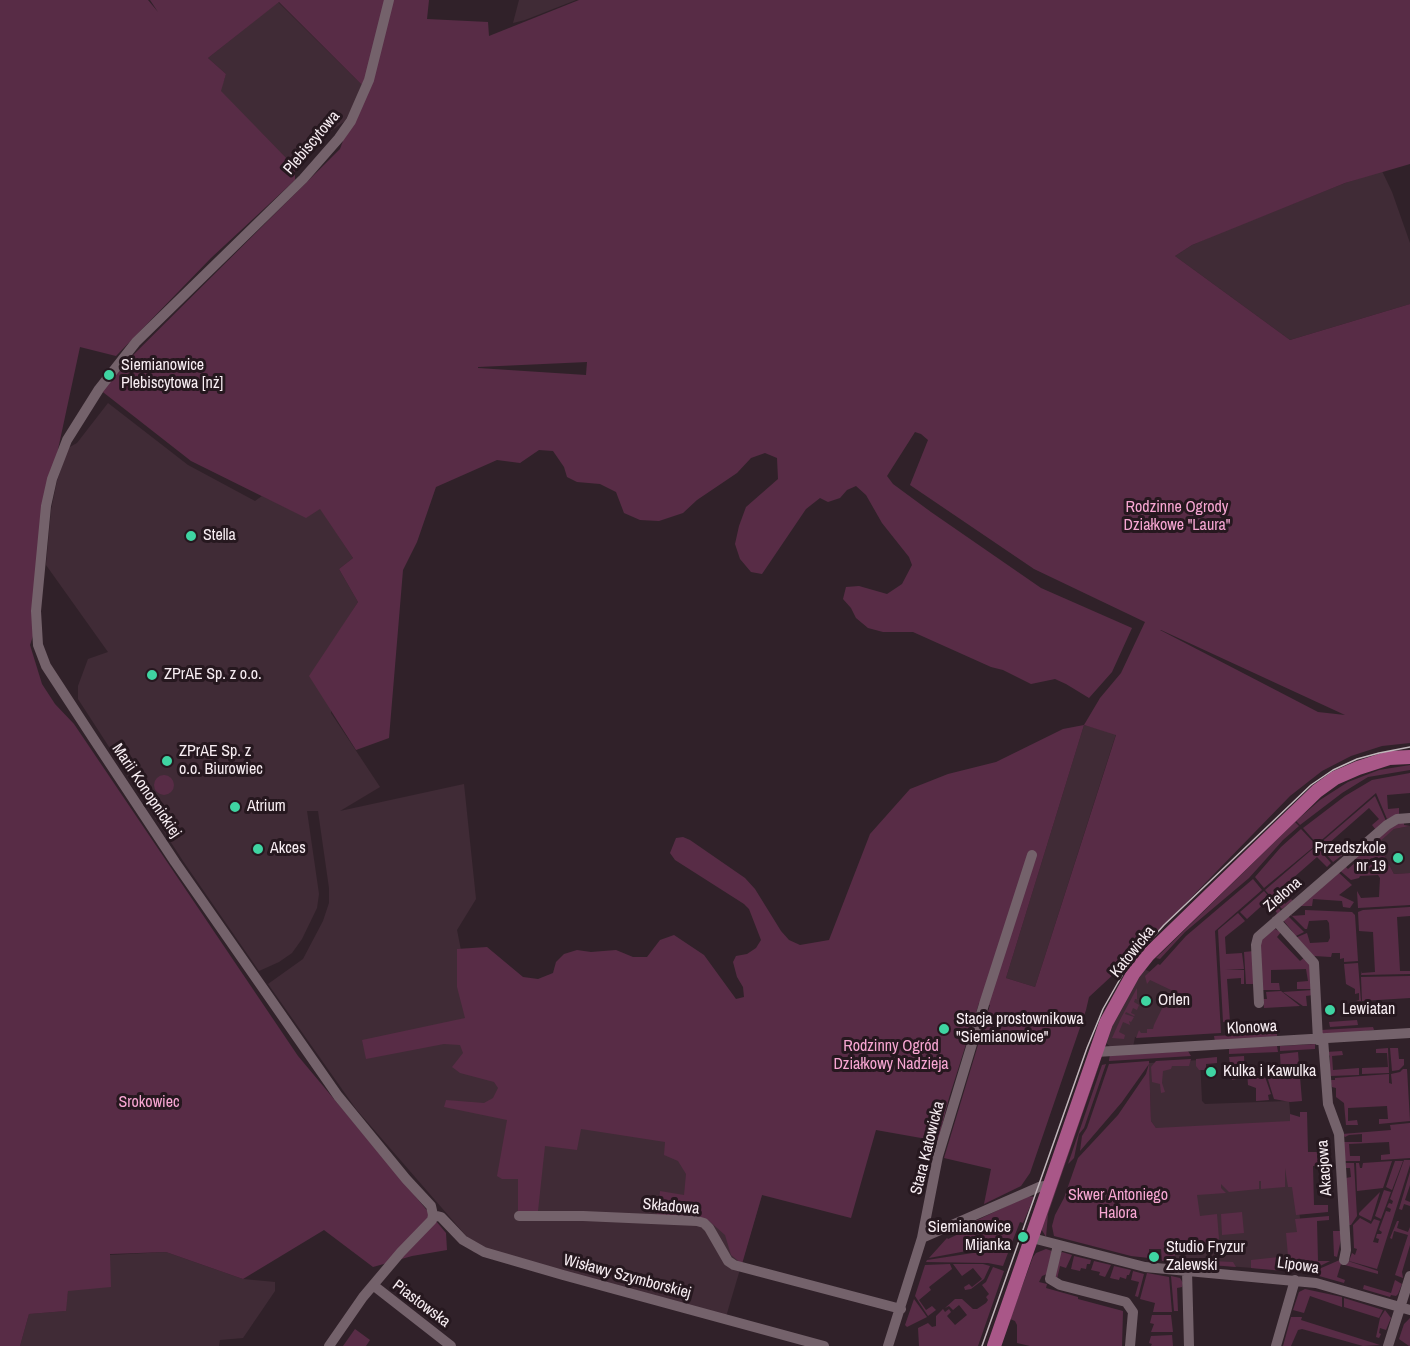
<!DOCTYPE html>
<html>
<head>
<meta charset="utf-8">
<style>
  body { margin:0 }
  canvas { display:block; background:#302129 }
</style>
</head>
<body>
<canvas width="1410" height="1346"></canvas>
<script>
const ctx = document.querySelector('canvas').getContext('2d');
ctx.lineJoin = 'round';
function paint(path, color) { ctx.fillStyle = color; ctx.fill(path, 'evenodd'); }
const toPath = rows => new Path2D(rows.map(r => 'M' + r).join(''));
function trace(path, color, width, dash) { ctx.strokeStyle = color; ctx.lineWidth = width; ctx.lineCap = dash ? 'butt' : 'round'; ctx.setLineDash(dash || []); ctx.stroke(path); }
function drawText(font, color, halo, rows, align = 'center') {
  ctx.font = font + ' "Archivo Narrow",sans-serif'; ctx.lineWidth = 6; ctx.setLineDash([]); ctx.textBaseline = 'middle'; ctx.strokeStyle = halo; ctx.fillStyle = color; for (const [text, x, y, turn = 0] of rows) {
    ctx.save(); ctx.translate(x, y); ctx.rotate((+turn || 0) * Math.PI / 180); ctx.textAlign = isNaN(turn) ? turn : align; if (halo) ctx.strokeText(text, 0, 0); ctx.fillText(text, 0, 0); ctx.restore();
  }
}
const built = toPath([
  [519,0,576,0,525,20,513,23],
  [278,2,363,86,345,121,323,137,295,167,220,91,226,74,208,58],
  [1382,171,1392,192,1410,243,1410,304,1290,340,1175,256,1192,245,1227,230,1345,183],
  [108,403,188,465,255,501,262,496,306,517,320,508,353,558,339,569,358,602,342,627,331,713,380,787,340,811,464,784,476,899,457,930,474,1016,661,1138,762,1195,725,1320,473,1252,468,1238,356,1109,268,984,303,959,323,921,329,903,329,888,318,811,307,811,319,894,317,908,302,939,292,953,279,962,259,971,183,861,78,699,78,686,88,659,108,652,46,565,51,510,57,481,68,448,77,443],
  [1084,725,1116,734,1035,987,1006,978],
  [1410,826,1410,873,1394,874,1378,842,1394,829],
  [1144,969,1177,985,1153,1036,1135,1037,1133,1047,1112,1048,1105,1042,1107,1034,1128,990],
  [1200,1060,1202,1101,1205,1104,1289,1101,1305,1272,1162,1261,1156,1128,1151,1121,1149,1063],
  [166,1252,243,1279,275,1282,275,1291,243,1338,220,1340,219,1346,20,1346,29,1314,65,1311,68,1291,110,1255]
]);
const green = toPath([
  [0,0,148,0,158,12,150,0,429,0,427,19,488,22,489,36,579,0,1410,0,1410,164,1345,183,1192,245,1175,256,1290,340,1410,304,1410,743,1382,746,1351,756,1322,771,1290,796,1143,947,1089,997,1086,1010,1030,1173,1021,1186,984,1204,991,1169,944,1158,990,1005,979,1003,949,1098,938,1141,876,1130,851,1218,762,1195,742,1264,731,1255,725,1235,708,1220,657,1215,660,1191,684,1195,686,1174,678,1161,664,1155,665,1142,581,1129,577,1150,545,1146,538,1211,518,1212,518,1179,502,1179,497,1176,507,1120,444,1107,446,1100,484,1103,493,1098,498,1088,494,1082,460,1073,452,1067,463,1053,460,1045,444,1044,366,1059,362,1040,465,1018,457,987,457,949,487,947,523,977,538,979,553,973,556,962,564,954,577,950,591,952,616,950,633,957,647,957,660,940,674,935,704,955,736,999,744,997,743,987,737,977,733,962,736,956,747,954,756,948,761,940,749,909,744,904,675,860,670,853,676,838,683,837,690,840,745,878,755,889,781,931,789,940,800,945,829,940,870,834,910,789,948,774,996,762,1063,729,1084,725,1100,698,1121,673,1145,622,1034,569,910,485,928,440,921,434,915,432,887,476,893,484,931,512,1041,588,1132,628,1112,672,1089,698,1066,684,1055,679,1031,684,1003,670,991,667,913,632,883,632,868,628,856,618,851,608,843,599,846,587,859,586,887,594,902,584,912,565,909,557,882,523,866,495,856,486,847,490,840,498,828,502,820,498,806,509,762,574,751,572,740,559,735,544,739,526,746,507,778,479,777,458,765,453,751,458,737,473,697,500,683,513,659,521,640,520,624,513,616,492,600,484,577,482,567,477,564,467,553,451,539,450,520,463,497,460,436,487,417,542,403,570,389,738,356,750,309,676,358,602,339,569,353,558,320,509,306,518,191,461,99,389,340,149,363,86,279,2,208,58,226,74,221,91,295,167,295,180,211,258,116,356,80,347,48,496,36,627,30,645,42,684,55,704,74,724,298,1056,446,1233,447,1250,412,1256,373,1267,324,1230,243,1279,166,1252,110,1254,111,1287,68,1291,66,1311,29,1314,20,1346,0,1346],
  [587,362,586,375,478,368,478,367],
  [1160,630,1161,630,1345,715,1318,712],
  [1084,725,1116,735,1035,987,1006,978],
  [1410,765,1410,770,1368,777,1342,793,1300,825,1296,821,1320,800,1348,782,1379,770],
  [1410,773,1410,793,1387,795,1388,809,1399,808,1399,814,1387,819,1376,793,1317,844,1303,828,1345,796,1372,780],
  '154 785a10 10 0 1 1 20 0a10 10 0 1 1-20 0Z',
  [1375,796,1386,821,1376,830,1372,825,1379,819,1369,808,1328,844,1338,855,1343,851,1345,853,1333,862,1318,845],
  [1404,821,1404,825,1410,826,1394,829,1378,843,1394,874,1410,873,1410,905,1358,908,1357,891,1361,898,1379,897,1380,878,1378,875,1360,876,1359,878,1351,880,1338,869,1345,866,1348,869,1357,861,1353,857,1385,829],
  [1295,822,1299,826,1283,840,1249,878,1185,932,1160,959,1156,958],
  [1301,829,1316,845,1264,888,1255,877,1281,847],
  [1316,846,1331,863,1327,867,1317,857,1276,893,1285,904,1291,899,1293,901,1282,909,1265,890],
  [1337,871,1352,885,1339,895,1354,902,1350,908,1343,907,1342,901,1313,899,1312,906,1296,906],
  [1253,879,1262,890,1215,931,1221,1033,1136,1038,1139,1030,1141,1033,1147,1033,1147,1029,1153,1029,1154,1025,1171,990,1150,980,1147,984,1145,976,1158,964,1160,965,1186,936],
  [1264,891,1281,911,1271,920,1277,913,1267,901,1247,919,1240,912],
  [1410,907,1410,916,1397,917,1400,971,1410,971,1410,974,1361,975,1362,971,1362,973,1375,972,1373,932,1359,931,1358,912,1363,910],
  [1305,910,1352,912,1355,915,1358,961,1344,962,1344,958,1340,959,1340,953,1332,953,1331,957,1314,956,1295,938,1307,933,1310,943,1328,942,1330,938,1329,923,1327,920,1309,921,1307,929,1305,929,1288,912,1290,911,1291,916,1305,915],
  [1238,913,1245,921,1225,937,1226,954,1242,953,1244,969,1225,970,1244,970,1244,984,1241,984,1241,978,1227,979,1230,1022,1223,1022,1218,930],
  [1286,914,1304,932,1294,937,1292,931,1283,920],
  [1275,929,1281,932,1277,937,1300,961,1305,957,1310,963,1313,989,1297,989,1297,982,1308,981,1306,969,1271,970,1271,983,1279,983,1280,990,1260,990,1260,937],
  [1254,951,1253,984,1246,984,1244,952],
  [1358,963,1361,1001,1356,1001,1359,1000,1359,993,1355,994,1355,989,1346,984,1344,964],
  [1410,976,1410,998,1362,1001,1361,977],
  [1137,988,1137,999,1140,1000,1135,999,1134,1002,1139,1005,1137,1010,1133,1008,1131,1013,1135,1015,1134,1016,1126,1012,1125,1014,1134,1017,1131,1022,1129,1021,1130,1025,1123,1022,1119,1032,1125,1035,1124,1039,1112,1038,1121,1018],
  [1313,990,1313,995,1306,996,1307,1006,1303,1006,1283,992],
  [1281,991,1300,1006,1264,1008,1263,999,1267,999,1266,992],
  [1357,1020,1358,1025,1330,1027,1329,1022],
  [1373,1027,1374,1030,1322,1036,1321,1030],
  [1277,1033,1277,1037,1215,1042,1214,1036],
  [1315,1044,1315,1049,1280,1051,1280,1046],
  [1277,1046,1278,1052,1229,1054,1229,1048],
  [1388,1048,1389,1073,1362,1074,1362,1068,1388,1067,1387,1053,1376,1053,1376,1049],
  [1390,1048,1398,1048,1399,1059,1404,1059,1404,1065,1399,1070,1392,1071],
  [1188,1051,1191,1056,1109,1061,1109,1060,1110,1055],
  [1342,1051,1343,1055,1332,1056,1333,1070,1359,1068,1359,1075,1330,1076,1330,1056,1326,1052],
  [1298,1052,1302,1101,1290,1102,1274,1099,1266,1073,1281,1072,1280,1054],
  [1244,1056,1245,1077,1232,1080,1229,1057],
  [1102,1057,1048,1214,1046,1237,1040,1227,1067,1156,1066,1153],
  [1217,1057,1217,1063,1206,1064,1206,1070,1199,1070,1196,1066,1196,1059],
  [1191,1059,1189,1066,1172,1066,1171,1069,1163,1071,1162,1083,1165,1092,1161,1093,1160,1084,1152,1082,1151,1067,1156,1061],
  [1149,1061,1151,1121,1156,1128,1290,1121,1290,1114,1300,1117,1300,1112,1307,1112,1308,1152,1321,1152,1321,1142,1326,1142,1327,1165,1313,1166,1314,1205,1328,1205,1328,1212,1296,1215,1292,1187,1288,1187,1285,1168,1285,1187,1261,1189,1261,1181,1259,1181,1259,1189,1229,1192,1221,1184,1221,1188,1226,1193,1197,1195,1200,1216,1217,1214,1219,1239,1216,1240,1216,1244,1177,1245,1174,1259,1181,1260,1181,1262,1162,1261,1161,1249,1149,1249,1149,1258,1131,1256,1054,1236,1052,1226,1055,1215,1064,1198,1078,1158,1118,1115,1146,1074,1149,1064,1122,1102,1080,1151,1082,1136,1087,1128,1109,1064],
  [1106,1064,1084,1128,1079,1134,1074,1158,1068,1164,1102,1065],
  [1403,1069,1407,1069,1410,1121,1379,1124,1379,1119,1388,1119,1387,1106,1348,1108,1348,1121,1357,1120,1358,1125,1346,1125,1344,1103,1336,1097,1336,1088,1332,1087,1330,1080,1335,1080,1335,1078,1389,1074,1389,1083,1392,1084,1391,1074,1400,1072],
  [1247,1071,1263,1071,1271,1094,1268,1095,1269,1100,1256,1101,1256,1088,1248,1085],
  [1410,1123,1410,1158,1381,1160,1381,1155,1390,1154,1389,1142,1349,1144,1350,1156,1360,1156,1360,1161,1343,1161,1343,1142,1362,1142,1362,1134,1349,1135,1345,1137,1342,1134,1391,1130,1390,1125],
  [1404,1160,1410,1160,1410,1165,1377,1269,1349,1261,1352,1253,1355,1255,1357,1249,1354,1248,1353,1225,1360,1218,1371,1224,1374,1219,1380,1221,1373,1242,1378,1243,1379,1239,1376,1238,1377,1234,1381,1234,1382,1232,1379,1230,1386,1211,1390,1212,1391,1209,1387,1207,1389,1203,1392,1204,1393,1201,1390,1199],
  [1392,1161,1383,1188,1357,1191,1356,1163,1359,1163,1360,1168,1362,1168,1363,1163],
  [1395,1161,1403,1161,1392,1190,1386,1187],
  [1346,1163,1354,1163,1357,1216,1351,1225,1347,1225,1346,1178,1351,1177,1350,1168,1346,1168],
  [1410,1172,1410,1185,1405,1200,1410,1202,1410,1206,1404,1204,1402,1210,1399,1209],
  [1384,1190,1391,1192,1381,1219,1375,1216],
  [1380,1192,1371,1221,1359,1215,1359,1213],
  [1028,1196,1034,1197,1023,1223,1020,1222,1009,1250,972,1250,929,1258,947,1238,948,1239,973,1227,973,1222],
  [1242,1212,1244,1233,1222,1235,1221,1214],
  [1329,1216,1329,1220,1317,1221,1318,1261,1330,1261,1306,1273,1251,1268,1251,1260,1288,1256,1286,1233,1297,1232,1295,1219],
  [1397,1221,1399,1221,1397,1228,1408,1232,1410,1227,1410,1245,1402,1272,1403,1278,1395,1275,1408,1235,1394,1231,1392,1239,1390,1238],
  [1333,1231,1343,1231,1337,1257,1334,1256],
  [1046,1249,1052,1251,1047,1274,1042,1276,1039,1282,1047,1284,1046,1288,1078,1297,1078,1299,1123,1311,1122,1346,1030,1346,1017,1343,1017,1325,1015,1321,1010,1319,1033,1257,1036,1253],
  [994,1252,1008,1253,1003,1266,988,1263,926,1262,927,1260,973,1253],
  [1062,1252,1072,1255,1066,1268,1060,1266,1057,1279,1055,1276,1060,1254],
  [1074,1256,1091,1260,1090,1264,1087,1264,1086,1269,1081,1268,1080,1271,1071,1269],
  [1342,1259,1378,1271,1378,1274,1341,1264,1337,1277,1345,1280,1344,1283,1312,1274,1312,1272],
  [1188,1260,1233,1262,1236,1267,1186,1263],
  [1094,1261,1111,1265,1105,1277,1099,1275,1100,1272,1091,1270],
  [950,1264,952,1269,929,1287,931,1290,919,1300,926,1310,932,1306,936,1310,928,1316,915,1296,925,1265],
  [953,1264,983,1264,990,1266,984,1279,971,1289,965,1290,964,1287,969,1284,972,1287,982,1279,973,1268,962,1276],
  [1114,1266,1131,1270,1129,1275,1127,1275,1126,1279,1120,1277,1119,1280,1110,1278],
  [993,1267,1004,1271,978,1346,919,1346,918,1328,928,1323,932,1327,936,1326,936,1316,943,1309,945,1312,949,1309,951,1312,947,1316,955,1325,967,1315,959,1305,953,1310,949,1306,945,1308,955,1299,962,1299,973,1309,977,1309,986,1303,988,1300,986,1297,989,1294,982,1285,986,1282],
  [1133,1271,1144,1274,1138,1297,1135,1296,1139,1282,1131,1280],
  [1147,1273,1169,1277,1172,1312,1153,1312,1155,1303,1140,1299],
  [1171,1276,1180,1278,1183,1283,1182,1287,1177,1288,1178,1311,1174,1311],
  [1395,1280,1402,1284,1398,1294,1396,1296,1391,1295,1390,1297,1363,1289,1364,1285,1391,1293],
  [1305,1289,1342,1297,1342,1307,1310,1296,1304,1313,1293,1310,1299,1292],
  [1344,1298,1383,1310,1379,1318,1344,1307],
  [914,1299,927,1317,907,1327,905,1325],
  [1385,1310,1391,1318,1386,1330,1380,1328,1379,1333,1381,1334,1379,1338,1376,1337,1380,1318],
  [1152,1315,1171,1315,1173,1332,1151,1332,1154,1324,1150,1323],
  [1291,1317,1302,1317,1301,1320,1380,1345,1363,1346,1302,1329,1298,1330,1291,1346,1283,1346],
  [1410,1318,1410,1346,1409,1346,1399,1339,1404,1324],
  [355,1329,370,1340,366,1346,343,1346],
  [1172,1335,1173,1346,1151,1346,1152,1344,1149,1343,1151,1336]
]);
const minor = toPath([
  [1276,921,1314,963,1318,1040],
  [1259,1003,1256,945,1258,937,1387,825,1397,819,1410,818],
  [1323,1039,1328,1104,1339,1134,1346,1250,1344,1260],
  [1096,1052,1410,1033],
  [433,1215,441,1217,463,1240,484,1252,563,1275,824,1346],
  [519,1216,583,1216,697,1221,704,1223,709,1228,728,1261,734,1265,901,1309],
  [922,1238,1039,1187,1050,1185],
  [1032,1238,1145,1267,1316,1283,1410,1310],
  [1058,1245,1050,1279,1060,1285,1126,1302,1133,1312,1130,1346],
  [1187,1271,1189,1346],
  [373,1285,451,1346],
  [329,1346,363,1297,401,1252,432,1220,433,1215,431,1206,406,1179,338,1096,175,862,93,738,46,666,38,645,36,611,46,506,52,479,67,440,99,389,136,342,303,179,339,138,351,121,369,80,389,0],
  [888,1346,922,1238,938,1156,985,1001,1032,855],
  [1276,1346,1295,1280],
  [1388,1346,1410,1276]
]);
const major = toPath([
  [994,1346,1106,1023,1133,974,1148,955,1317,791,1335,778,1358,768,1389,758,1410,757]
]);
const tram = toPath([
  [982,1346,1087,1048,1103,1009,1128,965,1164,925,1311,785,1333,770,1357,759,1379,753,1410,747]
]);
const markers = [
  [109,375,6,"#3fd4a2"],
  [191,536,6,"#3fd4a2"],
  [152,675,6,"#3fd4a2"],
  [167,761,6,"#3fd4a2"],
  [235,807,6,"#3fd4a2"],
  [258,849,6,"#3fd4a2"],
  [1398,858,6,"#3fd4a2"],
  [1146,1001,6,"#3fd4a2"],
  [1330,1010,6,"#3fd4a2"],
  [944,1029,6,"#3fd4a2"],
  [1211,1072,6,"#3fd4a2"],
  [1023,1237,6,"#3fd4a2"],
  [1154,1257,6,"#3fd4a2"]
];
const streetNames = [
  ["Plebiscytowa",312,143,-50],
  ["Marii Konopnickiej",146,791,56],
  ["Zielona",1283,895,-41],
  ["Katowicka",1133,952,-51],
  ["Klonowa",1252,1028,-3],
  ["Stara Katowicka",928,1148,-76],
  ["Akacjowa",1325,1168,-94],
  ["Składowa",671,1207,5],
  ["Lipowa",1298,1266,8],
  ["Wisławy Szymborskiej",627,1277,15],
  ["Piastowska",421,1304,37]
];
const poiNames = [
  ["Siemianowice",121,366],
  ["Plebiscytowa [nż]",121,384],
  ["Stella",203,536],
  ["ZPrAE Sp. z o.o.",164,675],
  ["ZPrAE Sp. z",179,752],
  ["o.o. Biurowiec",179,770],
  ["Atrium",247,807],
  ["Akces",270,849],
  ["Przedszkole",1386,849,"right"],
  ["nr 19",1386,867,"right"],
  ["Orlen",1158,1001],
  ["Lewiatan",1342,1010],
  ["Stacja prostownikowa",956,1020],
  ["\"Siemianowice\"",956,1038],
  ["Kulka i Kawulka",1223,1072],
  ["Siemianowice",1011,1228,"right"],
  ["Mijanka",1011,1246,"right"],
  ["Studio Fryzur",1166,1248],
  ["Zalewski",1166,1266]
];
const parkNames = [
  ["Rodzinne Ogrody",1177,508],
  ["Działkowe \"Laura\"",1177,526],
  ["Rodzinny Ogród",891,1047],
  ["Działkowy Nadzieja",891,1065],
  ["Srokowiec",149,1103],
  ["Skwer Antoniego",1118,1196],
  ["Halora",1118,1214]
];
paint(built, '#402b36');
paint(green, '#582c46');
trace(minor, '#74626b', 10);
trace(major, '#a95788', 14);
trace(tram, '#c1b6bb', 1.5);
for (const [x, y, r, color] of markers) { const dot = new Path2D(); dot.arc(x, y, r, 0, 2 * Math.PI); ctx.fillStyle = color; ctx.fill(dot); trace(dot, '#26181f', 2); }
drawText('16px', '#f7edf2', '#26181f', streetNames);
drawText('16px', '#f7edf2', '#26181f', poiNames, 'left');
drawText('16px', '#f7a6d2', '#26181f', parkNames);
</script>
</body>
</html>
